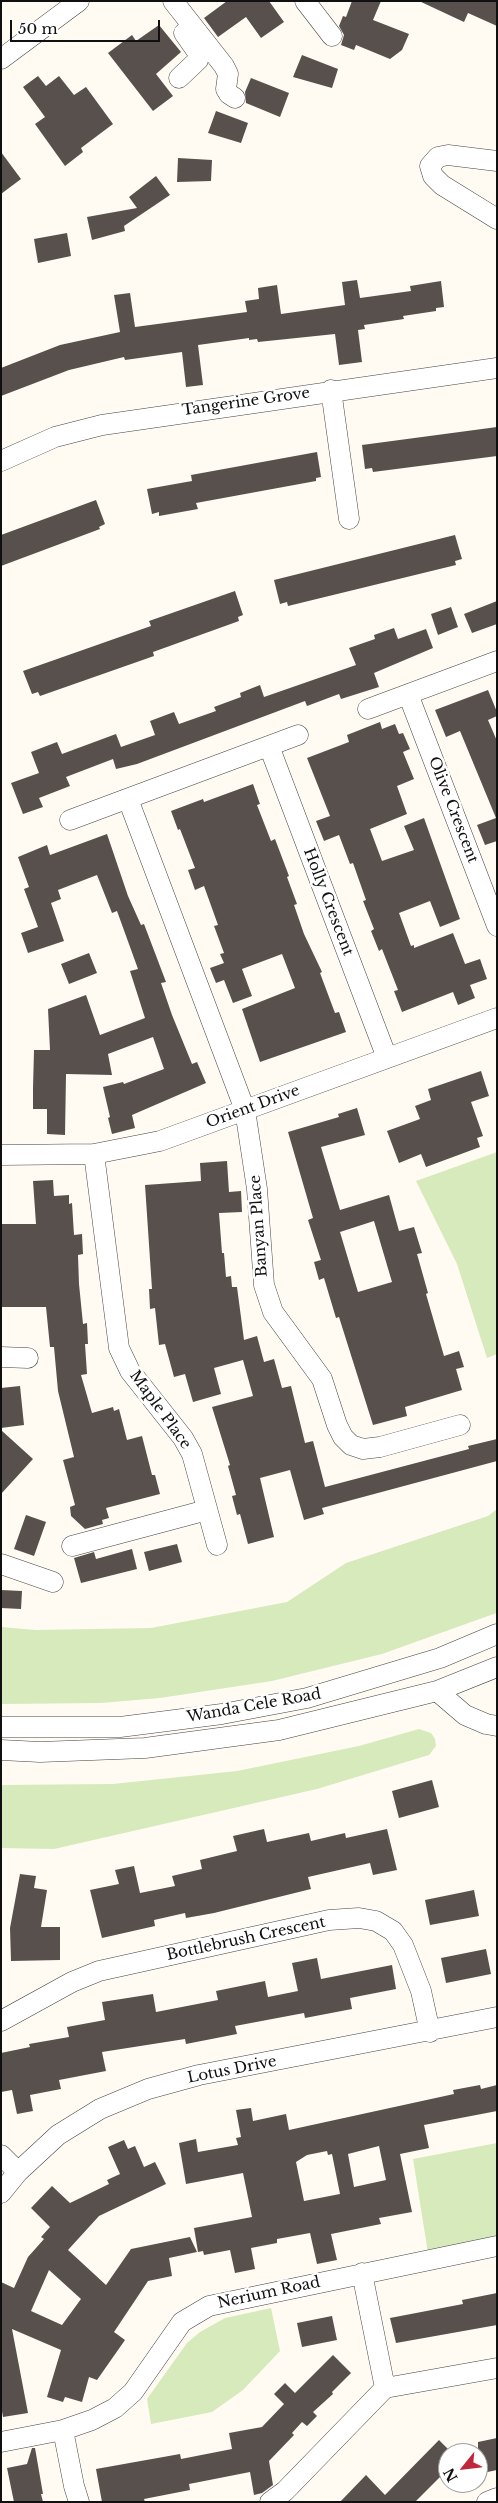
<!DOCTYPE html>
<html>
<head>
<meta charset="utf-8">
<style>
  body { margin:0 }
  #map { position:relative; width:498px; height:2503px; overflow:hidden; background:#fffbf2; font-family:"Libre Baskerville",serif }
  canvas { display:block }
  .frame { position:absolute; inset:0; border:2px solid #101010; pointer-events:none }
  .north { position:absolute; left:438px; top:2443px; width:50px; height:50px; box-sizing:border-box; background:#fff; border:1px solid #9f9f9f; border-radius:50%; rotate:241deg; font-size:14px; font-weight:700; line-height:20px; text-align:center; color:#101010 }
  .north::after { content:''; display:block; margin:auto; width:18px; height:22px; background:#c0273c; clip-path:polygon(50% 0,100% 100%,50% 72%,0 100%) }
  .scale { position:absolute; left:10px; top:20px; width:150px; height:22px; box-sizing:border-box; border:2px solid #101010; border-top:0; padding-left:6px; font-size:15px; line-height:18px; white-space:nowrap; color:#101010; -webkit-text-stroke:4px #fff; paint-order:stroke }
</style>
</head>
<body>
<div id="map">
<canvas width="498" height="2503"></canvas>
<div class="frame"></div>
<div class="north">N</div>
<div class="scale">50 m</div>
</div>
<script>
const ctx = document.querySelector('canvas').getContext('2d');
ctx.lineJoin = 'round';
function paint(path, color) { ctx.fillStyle = color; ctx.fill(path, 'evenodd'); }
const toPath = rows => new Path2D(rows.map(r => 'M' + r).join(''));
function trace(path, color, width, dash) { ctx.strokeStyle = color; ctx.lineWidth = width; ctx.lineCap = dash ? 'butt' : 'round'; ctx.setLineDash(dash || []); ctx.stroke(path); }
function drawText(font, color, halo, rows, align = 'center') {
  ctx.font = font + ' "Libre Baskerville",serif'; ctx.lineWidth = 5; ctx.setLineDash([]); ctx.textBaseline = 'middle'; ctx.strokeStyle = halo; ctx.fillStyle = color; for (const [text, x, y, turn = 0] of rows) {
    ctx.save(); ctx.translate(x, y); ctx.rotate((+turn || 0) * Math.PI / 180); ctx.textAlign = isNaN(turn) ? turn : align; if (halo) ctx.strokeText(text, 0, 0); ctx.fillText(text, 0, 0); ctx.restore();
  }
}
const green = toPath([
  [497,1152,497,1354,487,1358,457,1264,416,1181],
  [497,1509,497,1613,488,1616,382,1654,272,1681,160,1698,101,1703,1,1704,1,1627,36,1630,151,1628,287,1602,346,1563,488,1516],
  [419,1729,431,1733,435,1739,436,1746,429,1755,317,1789,54,1849,1,1848,1,1785,113,1784,237,1771,359,1746],
  [497,2143,497,2240,428,2253,413,2159],
  [271,2308,280,2351,243,2390,212,2412,151,2424,147,2399,187,2343,200,2332,225,2318]
]);
const building = toPath([
  [227,1,269,1,284,22,261,38,246,17,218,37,204,18],
  [352,1,381,1,373,20,409,34,402,50,390,59,356,45,354,50,341,45,344,35,339,26,343,16,346,17],
  [419,1,497,1,497,26,468,13,464,22],
  [159,25,181,52,156,74,173,96,153,111,108,53,132,35,136,41],
  [302,55,338,69,332,88,293,77],
  [38,76,46,86,59,76,74,95,86,87,113,124,81,148,83,152,65,166,35,124,45,117,23,87],
  [251,78,289,93,280,117,246,103,245,92],
  [216,111,248,123,241,143,208,133],
  [1,152,21,179,1,194],
  [178,158,212,160,211,181,177,182],
  [156,176,170,195,124,226,125,231,92,240,87,217,137,208,129,197],
  [67,233,71,256,38,263,34,239],
  [357,280,360,298,411,291,410,286,441,281,444,307,436,308,436,311,403,316,404,319,364,325,365,329,358,330,362,362,339,365,335,334,258,342,257,339,249,340,249,338,198,345,203,385,186,387,182,352,125,360,124,357,69,370,1,396,1,368,60,345,120,332,114,295,130,293,135,327,247,312,245,301,259,299,258,288,277,285,281,314,345,305,342,282],
  [497,427,497,456,373,472,372,468,365,469,362,445],
  [317,452,321,477,316,478,316,481,196,503,198,509,159,516,159,512,152,514,147,489,192,481,191,475],
  [96,500,105,524,99,527,100,529,1,566,1,535],
  [455,535,462,559,455,561,456,565,288,606,287,602,280,604,274,580],
  [235,591,243,615,238,617,239,621,153,652,154,656,40,696,38,692,32,694,23,671,151,626,149,621],
  [497,601,497,624,472,633,464,614],
  [451,607,458,627,438,635,431,614],
  [394,628,398,639,426,629,433,648,374,673,379,687,341,699,339,694,307,706,305,701,137,764,116,769,113,759,66,777,70,786,39,798,43,807,23,814,11,783,39,773,31,752,57,742,62,754,116,734,121,747,155,735,150,721,174,712,179,724,216,711,214,707,241,697,240,693,260,685,264,697,356,665,349,648,375,639,374,635],
  [488,690,497,712,497,716,488,720,497,741,497,841,485,845,477,825,496,818,460,731,446,737,435,710],
  [380,722,382,729,395,724,399,734,403,733,410,749,403,752,414,779,397,786,407,814,370,829,382,861,414,850,404,826,424,818,460,919,440,927,430,901,399,913,411,946,414,945,414,948,453,933,465,964,480,959,487,979,470,985,475,998,458,1005,453,992,402,1012,394,991,398,990,382,949,379,951,371,931,374,929,363,901,366,900,353,863,350,864,339,835,324,841,316,821,330,816,307,758,349,742,347,735],
  [253,784,260,804,257,805,271,841,275,839,289,876,287,877,297,904,294,905,304,934,322,972,320,973,335,1013,339,1012,346,1032,260,1062,242,1009,295,988,282,954,242,969,252,996,233,1003,224,980,216,983,210,968,224,963,220,954,224,953,214,926,218,925,204,886,195,890,188,870,195,868,180,829,178,830,171,811,203,799,204,802],
  [107,834,128,896,141,925,144,924,166,982,161,983,172,1015,192,1064,197,1062,206,1083,132,1115,135,1128,112,1134,108,1118,110,1117,103,1087,123,1082,124,1084,164,1069,153,1037,108,1054,112,1075,66,1074,65,1135,47,1134,47,1109,33,1109,33,1088,34,1050,50,1050,48,1009,86,995,100,1035,145,1018,130,971,138,969,117,911,112,913,97,875,58,890,61,899,51,903,64,941,28,953,21,933,38,927,24,889,29,887,18,857,47,845,50,855],
  [89,953,97,973,69,984,61,964],
  [481,1071,489,1096,471,1102,483,1136,477,1138,480,1147,426,1167,421,1154,399,1163,387,1131,420,1119,415,1106,431,1100,428,1089],
  [357,1108,365,1135,321,1147,340,1210,389,1195,399,1231,414,1227,422,1253,417,1254,428,1293,426,1294,444,1356,459,1351,464,1367,456,1369,462,1390,405,1407,407,1416,373,1425,339,1317,336,1318,324,1278,319,1280,314,1262,321,1260,308,1220,313,1218,288,1132,339,1117,338,1114],
  [374,1221,392,1282,358,1292,340,1232],
  [227,1161,229,1192,241,1191,242,1212,219,1213,222,1253,224,1253,226,1277,231,1276,232,1287,237,1287,244,1340,257,1336,264,1362,274,1359,282,1388,291,1386,305,1443,313,1441,325,1487,469,1449,468,1446,497,1439,497,1461,322,1508,324,1514,304,1520,290,1470,260,1478,274,1537,248,1544,240,1514,237,1515,232,1496,236,1495,228,1466,230,1465,212,1407,253,1396,243,1360,214,1368,221,1394,193,1402,185,1374,174,1377,165,1344,159,1345,155,1308,150,1309,149,1289,152,1289,145,1185,201,1181,200,1163],
  [53,1180,54,1196,69,1195,69,1204,72,1203,74,1235,82,1234,83,1254,78,1255,79,1284,83,1324,87,1323,88,1344,85,1344,87,1374,81,1375,92,1413,113,1407,114,1411,119,1409,127,1440,142,1436,152,1475,155,1475,160,1494,106,1508,109,1518,102,1520,103,1524,85,1529,71,1516,70,1507,75,1505,63,1460,74,1457,58,1391,54,1347,50,1347,46,1307,1,1307,1,1224,36,1224,33,1181],
  [20,1386,24,1425,1,1428,1,1388],
  [1,1430,33,1459,1,1494],
  [26,1515,46,1522,34,1556,14,1549],
  [177,1544,182,1562,149,1571,144,1552],
  [132,1549,137,1569,81,1583,74,1558,94,1552,96,1559],
  [1,1590,22,1591,21,1609,1,1608],
  [432,1780,439,1807,399,1818,392,1791],
  [264,1829,267,1842,309,1833,311,1841,345,1833,346,1838,387,1829,397,1870,373,1875,370,1863,308,1877,311,1889,214,1913,186,1918,185,1913,154,1920,155,1926,102,1938,90,1890,119,1884,115,1870,134,1866,140,1893,175,1886,172,1876,202,1869,200,1860,237,1851,233,1836],
  [20,1874,36,1876,34,1888,47,1890,41,1927,60,1927,60,1960,11,1961,10,1928],
  [474,1890,479,1916,430,1925,425,1900],
  [486,1949,491,1974,446,1983,441,1958],
  [317,1958,321,1979,392,1965,396,1989,350,1998,352,2009,305,2018,304,2013,235,2026,237,2034,186,2044,185,2039,102,2052,106,2071,59,2080,61,2089,30,2095,33,2111,17,2114,12,2090,1,2092,1,2053,30,2047,29,2044,69,2037,67,2027,105,2020,102,2002,153,1994,156,2012,218,2000,216,1991,265,1981,268,1997,298,1991,292,1963],
  [480,2085,481,2089,497,2085,497,2111,424,2125,429,2148,400,2154,412,2212,379,2218,381,2224,331,2234,337,2260,317,2264,310,2233,277,2239,277,2243,251,2248,255,2269,235,2273,230,2250,204,2255,203,2251,198,2252,194,2228,252,2217,243,2173,186,2184,179,2143,196,2139,198,2152,238,2145,236,2138,241,2137,236,2110,251,2108,253,2121,286,2114,289,2130,454,2094,453,2090],
  [379,2146,386,2180,354,2187,348,2154],
  [327,2151,328,2155,332,2154,340,2194,304,2201,296,2162,307,2155],
  [124,2140,128,2149,135,2146,144,2167,155,2162,166,2184,99,2216,68,2250,106,2285,131,2249,190,2237,197,2252,169,2258,172,2276,148,2281,114,2332,125,2340,97,2380,89,2377,82,2402,65,2397,63,2402,47,2397,61,2350,12,2329,28,2413,3,2417,1,2406,1,2282,14,2288,28,2257,44,2239,41,2237,50,2227,31,2208,52,2186,70,2203,109,2184,107,2180,120,2174,108,2147],
  [49,2270,81,2299,62,2325,31,2311],
  [497,2293,497,2325,396,2343,390,2318,463,2304,462,2300],
  [332,2316,337,2340,302,2347,297,2323],
  [333,2355,351,2373,332,2392,333,2394,313,2412,317,2416,307,2426,302,2422,292,2433,294,2435,269,2461,273,2485,262,2493,254,2495,250,2472,189,2484,190,2490,144,2499,145,2502,102,2502,96,2469,180,2454,181,2459,232,2449,229,2433,262,2427,284,2404,274,2394,285,2383,295,2393],
  [497,2438,497,2470,478,2474,478,2442],
  [439,2440,452,2453,448,2453,448,2469,415,2502,340,2502,366,2475,385,2495],
  [32,2448,35,2448,43,2494,41,2494,43,2502,14,2502,7,2468,27,2464]
]);
const minor = toPath([
  [173,1,224,66,228,74,226,89,229,94,235,98],
  [305,1,332,36],
  [1,59,79,1],
  [179,78,198,60,198,53,184,33],
  [497,161,448,155,438,157,430,166,433,176,442,185,497,219],
  [331,390,349,519],
  [1,461,55,437,102,425,497,368],
  [408,694,497,926],
  [368,709,497,661],
  [269,746,387,1058],
  [128,799,245,1110,257,1189,264,1285,273,1312,322,1379,337,1425,343,1437,351,1445,363,1449,380,1447,460,1425],
  [70,820,298,735],
  [94,1154,119,1348,130,1371,183,1438,192,1454,217,1545],
  [1,1155,94,1154,160,1141,497,1018],
  [1,1357,28,1358],
  [72,1546,207,1510],
  [1,1564,53,1582],
  [437,1691,465,1715,486,1724,497,1726],
  [1,1727,120,1727,222,1714,307,1698,440,1658,497,1634],
  [1,1750,40,1752,145,1748,279,1730,437,1691,497,1667],
  [1,2021,72,1982,99,1971,329,1920,359,1918,376,1921,393,1931,403,1945,421,1991,430,2032],
  [1,2155,18,2172],
  [1,2193,18,2172,58,2135,100,2109,148,2089,199,2075,497,2017],
  [362,2273,385,2388],
  [63,2430,74,2486,79,2502],
  [1,2442,63,2430,92,2420,115,2408,133,2392,182,2322,209,2306,497,2246],
  [270,2502,285,2491,385,2388,497,2368],
  [487,2502,497,2498]
]);
const streetNames = [
  ["Tangerine Grove",246,402,-8],
  ["Olive Crescent",453,810,69],
  ["Holly Crescent",328,902,69],
  ["Orient Drive",253,1107,-20],
  ["Banyan Place",259,1226,-94],
  ["Maple Place",160,1410,54],
  ["Wanda Cele Road",254,1706,-10],
  ["Bottlebrush Crescent",246,1939,-12],
  ["Lotus Drive",232,2070,-11],
  ["Nerium Road",269,2293,-12]
];
paint(green, '#d7eabb');
paint(building, '#58504c');
trace(minor, '#434343', 21);
trace(minor, '#fff', 20);
drawText('15px', '#101010', '#fff', streetNames);
</script>
</body>
</html>
